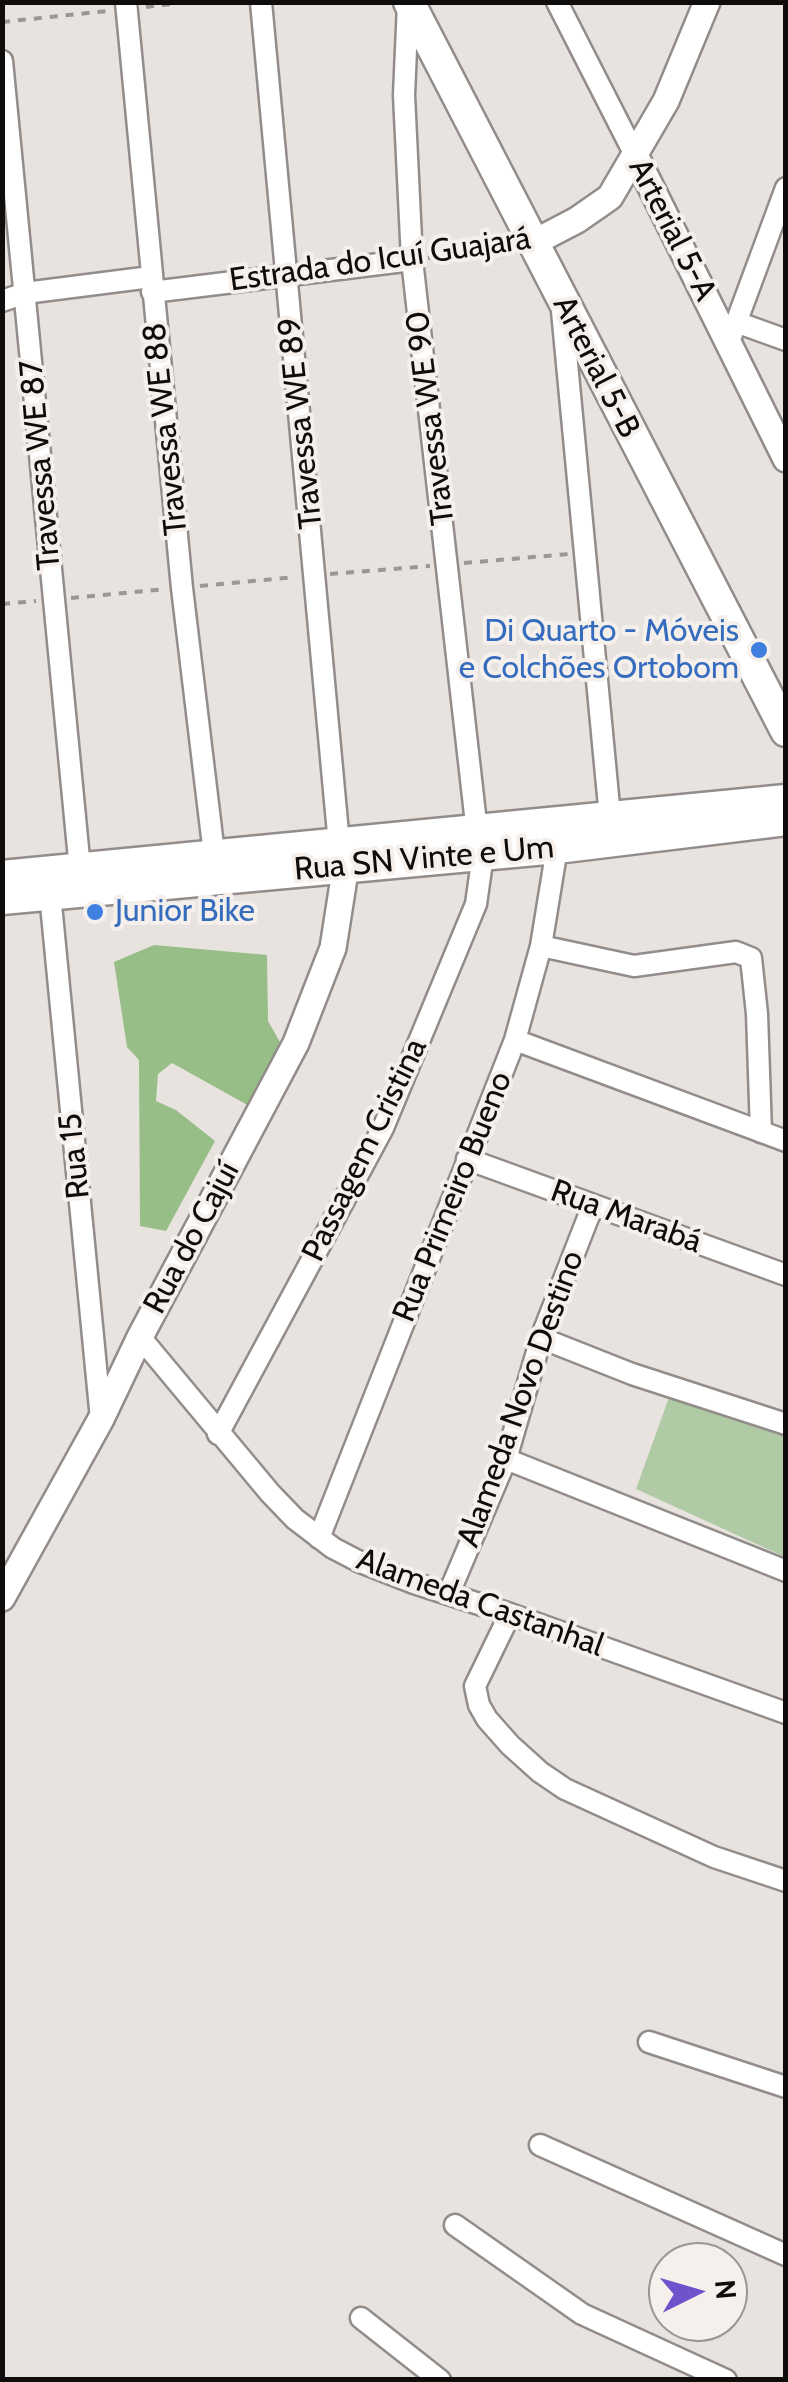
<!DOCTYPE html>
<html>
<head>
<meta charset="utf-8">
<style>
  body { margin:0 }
  #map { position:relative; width:788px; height:2382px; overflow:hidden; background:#e8e3df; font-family:Cabin,sans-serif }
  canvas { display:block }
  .frame { position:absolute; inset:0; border:5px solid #0f0d0c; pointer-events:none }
  .north { position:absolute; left:648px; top:2242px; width:100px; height:100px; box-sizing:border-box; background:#f5f0ec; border:2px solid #999592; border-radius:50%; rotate:85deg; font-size:28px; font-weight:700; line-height:40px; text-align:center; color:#0f0d0c }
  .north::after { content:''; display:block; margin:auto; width:35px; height:45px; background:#7053cc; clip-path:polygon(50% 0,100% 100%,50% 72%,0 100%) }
</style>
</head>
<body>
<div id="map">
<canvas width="788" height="2382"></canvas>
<div class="frame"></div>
<div class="north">N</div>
</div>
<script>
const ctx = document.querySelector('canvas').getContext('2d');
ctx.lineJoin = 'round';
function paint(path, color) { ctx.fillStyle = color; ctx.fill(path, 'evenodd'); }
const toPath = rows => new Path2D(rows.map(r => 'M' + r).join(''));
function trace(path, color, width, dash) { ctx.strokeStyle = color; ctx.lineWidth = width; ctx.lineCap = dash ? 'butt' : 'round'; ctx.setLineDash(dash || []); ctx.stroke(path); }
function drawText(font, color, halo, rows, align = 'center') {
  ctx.font = font + ' Cabin,sans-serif'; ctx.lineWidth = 8; ctx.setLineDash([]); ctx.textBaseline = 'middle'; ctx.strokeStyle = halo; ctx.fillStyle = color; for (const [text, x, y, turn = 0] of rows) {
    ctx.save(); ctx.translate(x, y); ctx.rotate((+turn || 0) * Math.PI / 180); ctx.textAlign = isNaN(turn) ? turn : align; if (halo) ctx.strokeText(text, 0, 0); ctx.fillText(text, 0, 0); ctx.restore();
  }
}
const green = toPath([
  [671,1392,785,1430,785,1557,636,1489]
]);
const forest = toPath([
  [154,945,267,955,268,1021,285,1051,251,1107,172,1063,158,1074,156,1101,176,1110,215,1141,166,1231,140,1226,139,1060,127,1047,114,962]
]);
const path = toPath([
  [146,7,188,2],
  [2,22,107,11],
  [428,258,508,246],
  [464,563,569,554],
  [330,574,430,566],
  [200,586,295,577],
  [71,598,166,589],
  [2,604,36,601]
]);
const minor = toPath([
  [126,2,182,588,214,854],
  [261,2,339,844],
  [557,2,636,157],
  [408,4,404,95,412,260,477,832],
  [2,61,80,869],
  [152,292,412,260],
  [2,301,25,293,151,277],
  [562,311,610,817],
  [736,322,786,340],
  [729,342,786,188],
  [50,894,101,1419],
  [541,946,634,966,736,952,751,958,757,1014,761,1132],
  [515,1040,786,1141],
  [467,1159,786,1275],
  [140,1337,270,1493,295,1519,333,1548,358,1561,414,1583,510,1614,786,1713],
  [541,1338,632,1374,786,1424],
  [218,1434,383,1128,476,904,483,855],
  [506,1459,786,1571],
  [319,1538,515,1040,541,946,557,848],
  [449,1593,506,1459,541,1338,593,1205],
  [510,1614,475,1686,479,1705,487,1719,510,1745,540,1772,565,1789,714,1857,786,1881],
  [649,2042,786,2087],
  [540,2145,786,2255],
  [455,2225,582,2314,726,2380],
  [361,2318,440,2380]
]);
const tertiary = toPath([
  [636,157,786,459],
  [533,243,577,220,610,197,666,101,707,2],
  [2,1598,101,1419,140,1337,296,1043,333,948,346,865]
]);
const primary = toPath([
  [409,2,786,731],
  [2,876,786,800],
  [2,899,557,848,786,820]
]);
const markers = [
  [759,650,10,"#3f7fe0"],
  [95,912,10,"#3f7fe0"]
];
const streetNames = [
  ["Arterial 5-A",672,230,63],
  ["Estrada do Icuí Guajará",380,260,-8],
  ["Arterial 5-B",596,367,63],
  ["Travessa WE 90",431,418,-97],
  ["Travessa WE 89",301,423,-96],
  ["Travessa WE 88",166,429,-96],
  ["Travessa WE 87",41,465,-95],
  ["Rua SN Vinte e Um",424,859,-5],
  ["Passagem Cristina",365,1150,-64],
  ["Rua 15",75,1156,-96],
  ["Rua Primeiro Bueno",453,1197,-68],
  ["Rua Marabá",626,1217,20],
  ["Rua do Cajuí",192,1238,-62],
  ["Alameda Novo Destino",521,1399,-70],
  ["Alameda Castanhal",480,1603,20]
];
const shopNames = [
  ["Di Quarto - Móveis",739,632],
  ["e Colchões Ortobom",739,669],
  ["Junior Bike",115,912,"left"]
];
paint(green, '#afcaa4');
paint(forest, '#97be87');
trace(minor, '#928d8a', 25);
trace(tertiary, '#928d8a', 30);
trace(primary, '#928d8a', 35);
trace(path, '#9b9794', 4, [8, 8]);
trace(minor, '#fff', 20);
trace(tertiary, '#fff', 25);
trace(primary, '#fff', 30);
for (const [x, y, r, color] of markers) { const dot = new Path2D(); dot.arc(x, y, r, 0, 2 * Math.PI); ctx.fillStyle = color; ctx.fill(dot); trace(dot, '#f5f0ec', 4); }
drawText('32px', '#0f0d0c', '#f5f0ec', streetNames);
drawText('32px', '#366cbe', '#f5f0ec', shopNames, 'right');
</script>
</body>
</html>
